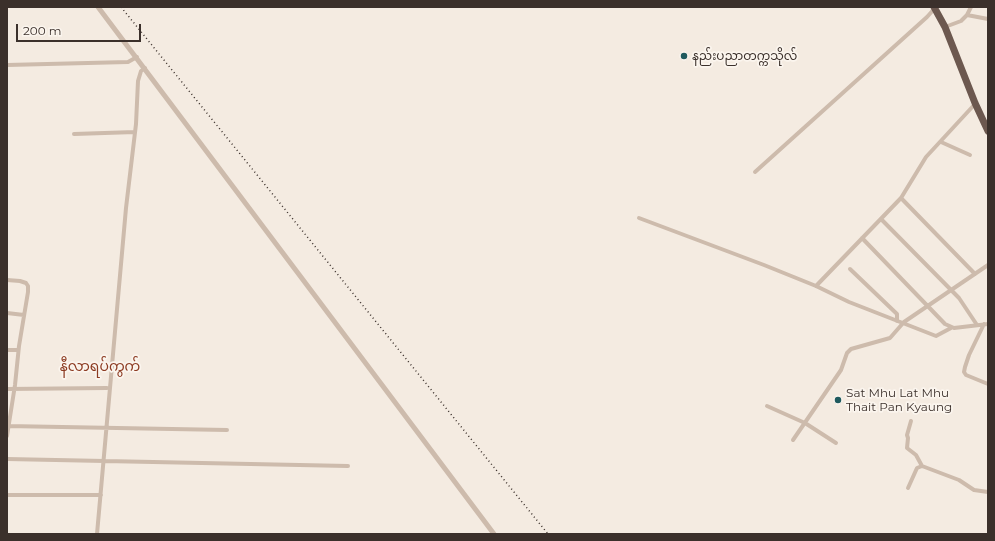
<!DOCTYPE html>
<html>
<head>
<meta charset="utf-8">
<style>
  body { margin:0 }
  #map { position:relative; width:995px; height:541px; overflow:hidden; background:#f4ebe1; font-family:Montserrat,sans-serif }
  canvas { display:block }
  .frame { position:absolute; inset:0; border:8px solid #3b302b; pointer-events:none }
  .scale { position:absolute; left:16px; top:24px; width:125px; height:18px; box-sizing:border-box; border:2px solid #3b302b; border-top:0; padding-left:5px; font-size:12px; line-height:14px; white-space:nowrap; color:#3b302b; -webkit-text-stroke:3px #fbf5ee; paint-order:stroke }
</style>
</head>
<body>
<div id="map">
<canvas width="995" height="541"></canvas>
<div class="frame"></div>
<div class="scale">200 m</div>
</div>
<script>
const ctx = document.querySelector('canvas').getContext('2d');
ctx.lineJoin = 'round';
const toPath = rows => new Path2D(rows.map(r => 'M' + r).join(''));
function trace(path, color, width, dash) { ctx.strokeStyle = color; ctx.lineWidth = width; ctx.lineCap = dash ? 'butt' : 'round'; ctx.setLineDash(dash || []); ctx.stroke(path); }
function drawText(font, color, halo, rows, align = 'center') {
  ctx.font = font + ' Montserrat,"Noto Sans Myanmar",sans-serif'; ctx.lineWidth = 3.5; ctx.setLineDash([]); ctx.textBaseline = 'middle'; ctx.strokeStyle = halo; ctx.fillStyle = color; for (const [text, x, y, turn = 0] of rows) {
    ctx.save(); ctx.translate(x, y); ctx.rotate((+turn || 0) * Math.PI / 180); ctx.textAlign = isNaN(turn) ? turn : align; if (halo) ctx.strokeText(text, 0, 0); ctx.fillText(text, 0, 0); ctx.restore();
  }
}
const minor = toPath([
  [967,15,988,19],
  [945,27,961,21,967,15,971,7],
  [7,65,128,62,137,57],
  [74,134,135,132],
  [941,142,970,155],
  [755,172,927,17,935,8],
  [901,198,975,274],
  [639,218,764,265,816,286,849,302,936,336,951,328],
  [881,219,959,298,977,325],
  [862,238,945,324,954,328,988,324],
  [850,269,897,314,897,321],
  [7,280,20,281,26,283,28,286,28,292,19,346,15,385,7,436],
  [816,286,901,198,926,157,975,104],
  [7,313,24,315],
  [984,324,969,355,965,367,964,372,966,375,988,384],
  [7,350,18,350],
  [7,389,107,388],
  [767,406,805,423,836,443],
  [911,421,907,435,908,438,907,448,916,455,922,466],
  [7,426,227,430],
  [793,440,841,370,847,353,851,349,890,338,904,322,988,265],
  [7,459,348,466],
  [908,488,917,468,922,466,959,480,974,490,988,492],
  [7,495,101,495],
  [97,534,126,208,136,124,138,81,141,71,145,68]
]);
const tertiary = toPath([
  [98,7,494,534]
]);
const trunk = toPath([
  [934,7,945,27,975,103,988,131]
]);
const rail = toPath([
  [121,7,548,534]
]);
const markers = [
  [684,56,4,"#1f5a5e"],
  [838,400,4,"#1f5a5e"]
];
const poiNames = [
  ["နည်းပညာတက္ကသိုလ်",692,56],
  ["Sat Mhu Lat Mhu",846,393],
  ["Thait Pan Kyaung",846,407]
];
const quarterNames = [
  ["နီလာရပ်ကွက်",100,367]
];
trace(minor, '#cdbbac', 4);
trace(tertiary, '#cdbbac', 5);
trace(trunk, '#6c584f', 7);
trace(rail, '#3b302b', 1.5, [1, 3]);
for (const [x, y, r, color] of markers) { const dot = new Path2D(); dot.arc(x, y, r, 0, 2 * Math.PI); ctx.fillStyle = color; ctx.fill(dot); trace(dot, '#fbf5ee', 1.5); }
drawText('12px', '#3b302b', '#fbf5ee', poiNames, 'left');
drawText('14px', '#8c3b22', '#fbf5ee', quarterNames);
</script>
</body>
</html>
